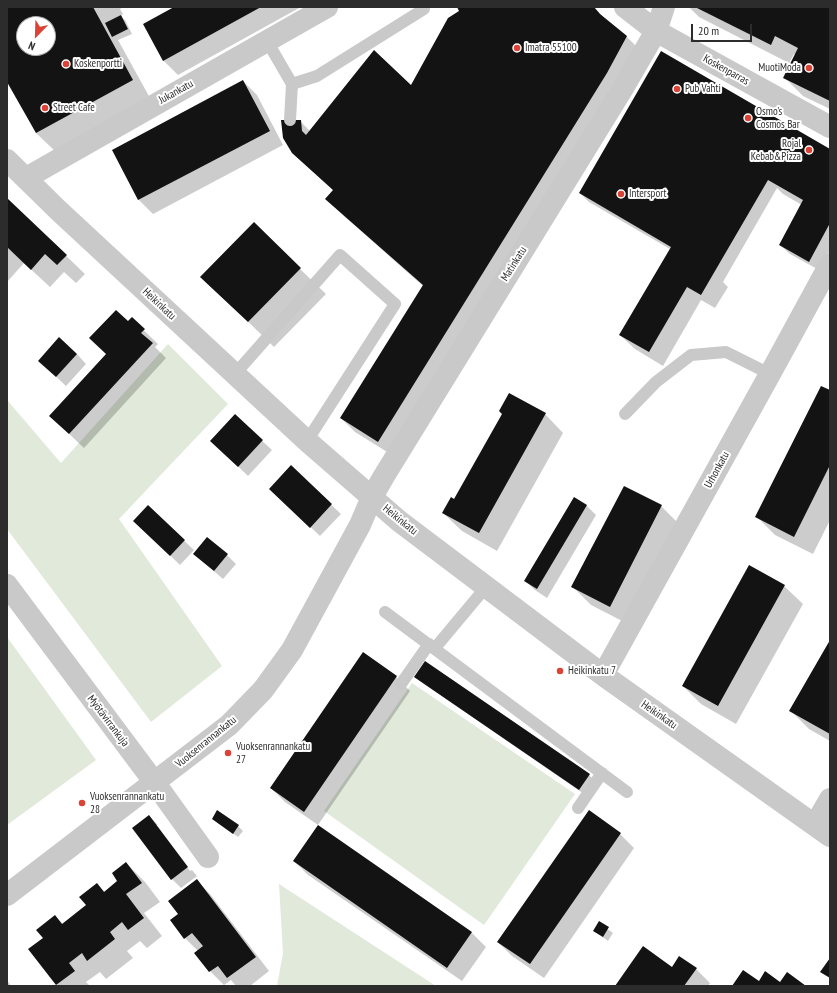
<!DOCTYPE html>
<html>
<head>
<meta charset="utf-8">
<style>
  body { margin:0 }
  #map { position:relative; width:837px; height:993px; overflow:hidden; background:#fff; font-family:"PT Sans Narrow",sans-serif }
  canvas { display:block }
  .frame { position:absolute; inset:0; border:8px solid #2c2c2c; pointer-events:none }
  .north { position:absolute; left:16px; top:16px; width:40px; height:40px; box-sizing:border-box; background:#fff; border:1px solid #ababab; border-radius:50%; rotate:203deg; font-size:11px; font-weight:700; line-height:16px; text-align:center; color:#2c2c2c }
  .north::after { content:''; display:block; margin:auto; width:14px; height:18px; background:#db4336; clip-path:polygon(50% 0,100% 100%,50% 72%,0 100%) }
  .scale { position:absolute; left:691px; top:24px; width:61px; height:18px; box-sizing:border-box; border:2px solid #2c2c2c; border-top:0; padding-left:5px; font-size:12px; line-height:14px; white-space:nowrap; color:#2c2c2c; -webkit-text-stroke:3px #fff; paint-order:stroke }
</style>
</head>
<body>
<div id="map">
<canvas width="837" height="993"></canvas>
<div class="frame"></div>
<div class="north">N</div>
<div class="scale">20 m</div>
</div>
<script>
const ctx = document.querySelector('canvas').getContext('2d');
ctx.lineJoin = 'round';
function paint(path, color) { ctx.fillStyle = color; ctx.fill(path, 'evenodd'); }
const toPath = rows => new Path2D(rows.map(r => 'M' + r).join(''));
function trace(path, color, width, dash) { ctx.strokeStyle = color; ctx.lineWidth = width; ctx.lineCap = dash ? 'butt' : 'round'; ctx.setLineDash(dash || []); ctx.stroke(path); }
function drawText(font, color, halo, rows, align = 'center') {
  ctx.font = font + ' "PT Sans Narrow",sans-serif'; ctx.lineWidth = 4; ctx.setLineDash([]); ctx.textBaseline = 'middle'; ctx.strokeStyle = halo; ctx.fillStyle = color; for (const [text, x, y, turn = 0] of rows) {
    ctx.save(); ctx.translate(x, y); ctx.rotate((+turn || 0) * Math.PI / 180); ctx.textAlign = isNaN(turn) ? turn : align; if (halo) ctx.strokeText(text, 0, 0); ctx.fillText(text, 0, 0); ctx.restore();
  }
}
const green = toPath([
  [168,344,228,404,119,519,222,666,151,722,7,529,7,400,61,463],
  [7,637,96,760,7,825],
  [412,683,575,794,484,925,324,811],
  [279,884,436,986,277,986,283,953]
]);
const shadow = toPath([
  [7,7,123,7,120,9,123,14,120,16,125,20,132,34,118,40,150,98,55,151,36,133,7,80],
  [24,24,48,24,48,48,24,48],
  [176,7,301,7,178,75,163,60],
  [458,7,594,7,605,19,627,37,641,51,392,455,355,432,341,418,423,286,345,217,326,199,334,191,292,152,300,121,310,131,411,87,461,12],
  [689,7,830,7,830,109,803,96,784,77,796,55,794,54,789,63,699,17],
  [243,81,257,95,283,145,153,214,139,200,113,150],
  [830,150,830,250,819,270,790,254,780,245,802,205,783,194,777,188,723,282,728,287,715,308,701,300,663,366,635,349,620,335,670,249,589,202,580,193],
  [7,199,85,274,76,283,64,272,50,287,24,263,7,282],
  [300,269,326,294,274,347,228,302],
  [132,319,158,344,155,347,166,358,84,448,65,430,107,354],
  [77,354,86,364,66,386,49,370],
  [830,391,830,520,813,554,775,535,756,516],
  [545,414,563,433,497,551,462,531,443,513],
  [235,416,272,450,248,476,221,450],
  [291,467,341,514,320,536,280,498],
  [624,487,661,506,680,525,628,624,591,605,572,586],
  [574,498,587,506,596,515,547,598,535,590,525,581],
  [148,507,194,550,180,565,144,530],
  [194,554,227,555,236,564,223,579],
  [784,586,803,604,736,724,701,704,683,686],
  [830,642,830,741,809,729,791,711],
  [396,677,410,691,318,825,285,802,271,788],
  [420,681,589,775,594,780,584,794],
  [149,816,158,825,155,825,190,871,192,870,197,876,181,888,172,879],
  [213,819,238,826,243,831,238,837],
  [318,826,472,933,486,947,462,981,308,875,294,861],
  [620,834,634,848,544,978,512,956,498,942],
  [126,863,145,882,160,902,144,913,162,936,147,948,140,941,127,951,133,958,106,979,100,972,86,982,90,986,58,986,57,984,44,938,55,916,63,924,87,906,97,884,105,892,119,881],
  [196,880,210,894,269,971,250,986,236,986,231,980,224,985,210,971,198,951,185,938,171,920,179,914],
  [599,923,613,933,608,941,594,931],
  [672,968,696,969,710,983,708,986,616,986],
  [7,980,11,986,7,986]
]);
const building = toPath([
  [7,7,93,7,133,80,36,133,7,82],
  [24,24,48,24,48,48,24,48],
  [174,7,261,7,163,61,143,24],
  [457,7,594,7,600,14,627,36,607,73,378,442,340,418,423,285,325,199,333,190,292,153,283,138,281,120,301,120,302,131,306,135,374,50,411,85,448,18,459,11],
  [695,7,830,7,830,101,783,78,798,48,775,36,771,45],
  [121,15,128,29,112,37,105,23],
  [661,51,830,149,830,223,809,262,779,245,803,200,768,180,701,295,687,287,649,352,619,335,671,247,579,193],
  [243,80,270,131,138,200,112,150],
  [7,198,67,255,57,265,45,254,31,270,7,247],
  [254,222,301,268,248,322,200,277],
  [116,310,128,321,132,317,145,329,141,333,153,343,69,434,49,416,106,354,89,338],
  [59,337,77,354,56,377,38,361],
  [821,386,830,390,830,465,794,537,755,517],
  [509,393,546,413,479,533,442,513,451,497,454,499,502,414,499,411],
  [235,414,263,440,238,467,210,441],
  [291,465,332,504,310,528,269,489],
  [624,486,662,505,610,607,571,587],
  [574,497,587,505,537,589,524,581],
  [148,505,185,540,170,556,133,521],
  [207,537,228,554,214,571,193,554],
  [749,565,785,585,718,706,682,686],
  [830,640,830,734,789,711],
  [363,652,397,676,304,812,270,788],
  [425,661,590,774,579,790,414,677],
  [217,810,239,825,233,834,212,819],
  [589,810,621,833,530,964,497,942],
  [149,815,188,867,171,880,132,828],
  [318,825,472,932,447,968,293,861],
  [126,862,142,883,126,894,144,918,128,930,122,922,110,932,115,939,87,961,82,953,69,963,75,971,56,985,28,949,43,938,36,930,55,915,62,924,86,905,79,897,97,883,104,892,117,881,112,873],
  [197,879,256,957,227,978,218,966,209,972,194,953,203,946,192,933,184,939,170,920,178,914,168,901],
  [599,921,609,927,603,937,593,931],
  [643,946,672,967,679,956,697,968,684,986,615,986],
  [830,958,830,978,820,972],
  [743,970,759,981,765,971,780,982,787,972,806,986,732,986]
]);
const lane = toPath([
  [267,41,292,84,290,120],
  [292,84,317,76,424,9],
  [235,374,340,255,395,304,307,441],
  [625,414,656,382,691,355,726,352,770,374],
  [385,612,627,792],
  [435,648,486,587],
  [401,684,429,644],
  [578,808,602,773]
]);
const street = toPath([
  [625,7,656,31,830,127],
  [7,160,58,210,307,441,399,521,603,675,830,836],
  [26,178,327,7],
  [7,585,155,783,208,857],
  [603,675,770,374,830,264],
  [815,825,830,799],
  [7,895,229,725,263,690,292,650,360,525,372,497,384,476,623,88,656,31,664,7]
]);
const markers = [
  [517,48,4,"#db4336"],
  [66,64,4,"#db4336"],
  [809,68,4,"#db4336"],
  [677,89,4,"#db4336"],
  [45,108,4,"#db4336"],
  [748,118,4,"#db4336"],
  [809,150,4,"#db4336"],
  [621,194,4,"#db4336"],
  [560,671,4,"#db4336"],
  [228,753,4,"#db4336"],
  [82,803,4,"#db4336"]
];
const poiNames = [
  ["Imatra 55100",525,48],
  ["Koskenportti",74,64],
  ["MuotiModa",801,68,"right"],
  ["Pub Vahti",685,89],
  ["Street Cafe",53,108],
  ["Osmo's",756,112],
  ["Cosmos Bar",756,125],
  ["Rojal",801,144,"right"],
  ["Kebab&Pizza",801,157,"right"],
  ["Intersport",629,194],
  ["Heikinkatu 7",568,671],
  ["Vuoksenrannankatu",236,747],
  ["27",236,760],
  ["Vuoksenrannankatu",90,797],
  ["28",90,810]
];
const streetNames = [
  ["Koskenparras",726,70,29],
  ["Jukankatu",176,92,-29],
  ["Matinkatu",514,264,-58],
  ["Heikinkatu",159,304,43],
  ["Urhonkatu",717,470,-61],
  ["Heikinkatu",400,520,39],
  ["Heikinkatu",659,715,35],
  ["Myötävirrankuja",108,721,53],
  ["Vuoksenrannankatu",206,742,-39]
];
paint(green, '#e0e9da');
paint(shadow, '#0003');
paint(building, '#131313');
trace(lane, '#c9c9c9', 12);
trace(street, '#c9c9c9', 22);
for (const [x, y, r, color] of markers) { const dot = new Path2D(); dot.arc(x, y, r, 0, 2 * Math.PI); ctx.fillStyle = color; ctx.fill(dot); trace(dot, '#fff', 1.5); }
drawText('11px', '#2c2c2c', '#fff', poiNames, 'left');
drawText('11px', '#2c2c2c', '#fff', streetNames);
</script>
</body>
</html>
